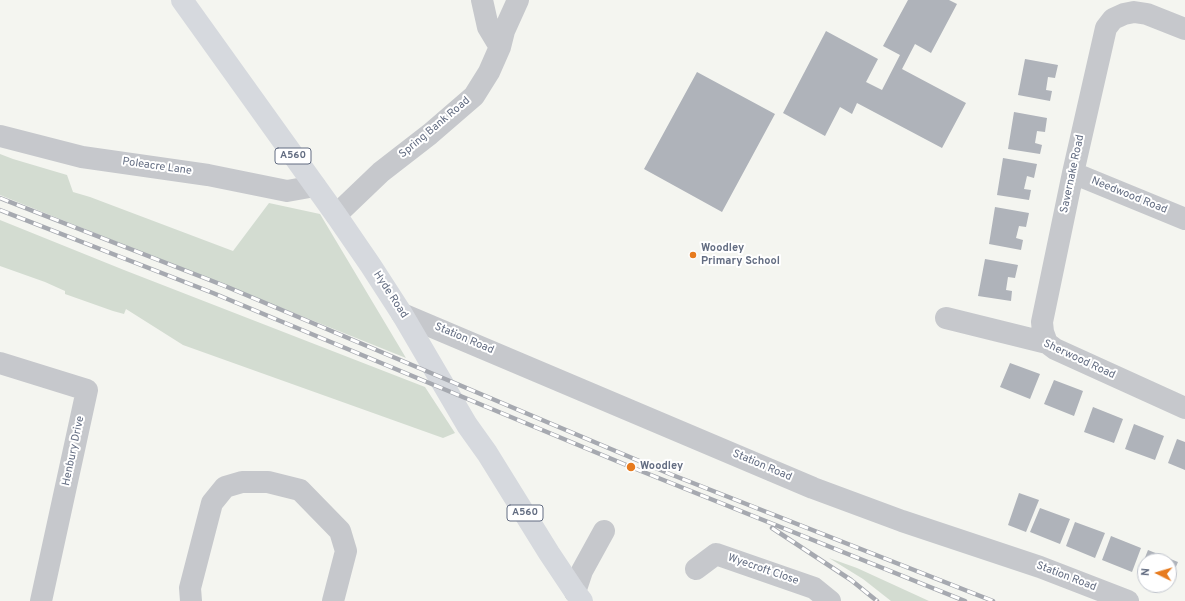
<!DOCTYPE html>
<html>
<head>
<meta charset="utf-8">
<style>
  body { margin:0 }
  #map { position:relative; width:1185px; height:601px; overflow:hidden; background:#f4f5f0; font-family:Overpass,sans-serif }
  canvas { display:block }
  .north { position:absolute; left:1137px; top:553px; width:40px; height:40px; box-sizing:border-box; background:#fff; border:1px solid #c1c5cd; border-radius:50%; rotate:275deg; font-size:11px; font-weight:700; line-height:16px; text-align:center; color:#636d82 }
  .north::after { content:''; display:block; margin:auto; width:14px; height:18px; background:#e77b1e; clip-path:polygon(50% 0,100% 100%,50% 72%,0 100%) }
</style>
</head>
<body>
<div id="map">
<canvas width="1185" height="601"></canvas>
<div class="north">N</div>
</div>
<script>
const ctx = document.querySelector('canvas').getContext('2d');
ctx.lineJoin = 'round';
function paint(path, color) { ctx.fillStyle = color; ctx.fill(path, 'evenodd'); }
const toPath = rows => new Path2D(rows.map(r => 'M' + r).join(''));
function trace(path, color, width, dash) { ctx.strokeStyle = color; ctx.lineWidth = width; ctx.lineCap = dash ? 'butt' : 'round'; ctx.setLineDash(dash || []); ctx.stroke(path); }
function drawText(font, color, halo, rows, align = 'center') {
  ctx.font = font + ' Overpass,sans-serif'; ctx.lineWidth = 4; ctx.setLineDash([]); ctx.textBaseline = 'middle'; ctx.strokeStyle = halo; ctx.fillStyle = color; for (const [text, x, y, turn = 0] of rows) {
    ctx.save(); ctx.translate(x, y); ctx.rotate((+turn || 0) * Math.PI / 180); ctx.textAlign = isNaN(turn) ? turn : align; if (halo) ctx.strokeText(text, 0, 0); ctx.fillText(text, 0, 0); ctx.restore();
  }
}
const green = toPath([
  [0,154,13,159,67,175,73,192,90,197,233,251,269,203,320,214,406,358,0,195],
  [0,220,124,270,425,387,455,433,443,438,183,345,126,309,124,314,113,311,65,294,65,291,45,282,0,266],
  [829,558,857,568,929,601,891,601,863,579]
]);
const building = toPath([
  [908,0,949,0,957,4,931,53,915,44,902,69,966,103,942,148,857,103,852,114,840,107,825,136,783,113,826,31,878,59,866,82,882,90,900,55,883,46],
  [1025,59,1058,65,1055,78,1048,77,1046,90,1052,91,1050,101,1018,95],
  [697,72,775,114,722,212,644,169],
  [1014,112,1047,118,1045,132,1037,131,1035,143,1042,145,1040,154,1008,149],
  [1003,158,1037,164,1034,178,1027,176,1024,189,1031,190,1029,200,997,195],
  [995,207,1029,213,1026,227,1019,226,1016,238,1023,240,1021,250,989,244],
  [985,259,1018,265,1015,278,1008,277,1006,290,1012,291,1011,301,978,296],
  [1010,363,1040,374,1030,399,1000,387],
  [1054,380,1083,391,1074,416,1044,404],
  [1093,407,1123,419,1114,443,1084,432],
  [1134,424,1164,436,1155,460,1125,449],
  [1177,439,1185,442,1185,470,1168,463],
  [1019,493,1039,500,1026,532,1008,525],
  [1040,508,1070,519,1060,544,1030,532],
  [1075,522,1105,533,1095,558,1066,546],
  [1111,536,1141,548,1132,572,1102,560],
  [1148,550,1178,562,1169,583,1169,561,1145,561,1145,577,1138,575]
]);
const minor = toPath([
  [482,0,488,27,500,47],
  [0,136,82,157,208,175,287,191,315,186],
  [1073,173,1185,219],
  [336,215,381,172,430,134,474,96,489,72,500,47,504,31,518,0],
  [402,314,813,488,902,521,1040,567,1128,601],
  [946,318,1047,343,1055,349,1185,408],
  [1047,343,1043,332,1042,322,1073,173,1106,28,1113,19,1124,14,1134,12,1147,14,1185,29],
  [0,363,87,390,41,601],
  [696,569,716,554,814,588,830,601],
  [575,592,582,571,604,531],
  [191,601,190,588,212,503,225,487,242,482,268,482,300,490,340,531,346,551,333,601]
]);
const major = toPath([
  [182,0,336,215,371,266,402,314,467,425,487,453,549,553,575,592,582,601]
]);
const rail = toPath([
  [0,198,225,286,670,474,993,601],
  [0,210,213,293,631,467,965,601],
  [772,528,851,580,877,601]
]);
const markers = [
  [693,255,4,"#e77b1e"],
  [631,467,5,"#e77b1e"]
];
const shields = [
  [293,156,36],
  [525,513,36]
];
const shieldNames = [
  ["A560",293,156],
  ["A560",525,513]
];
const streetNames = [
  ["Spring Bank Road",435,128,-40],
  ["Poleacre Lane",157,167,8],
  ["Savernake Road",1073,174,-78],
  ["Needwood Road",1129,196,22],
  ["Hyde Road",390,295,57],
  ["Station Road",464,339,23],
  ["Sherwood Road",1079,360,25],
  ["Henbury Drive",74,451,-78],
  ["Station Road",762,466,23],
  ["Wyecroft Close",763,570,19],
  ["Station Road",1066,577,21]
];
const poiNames = [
  ["Woodley",701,249],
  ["Primary School",701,262],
  ["Woodley",640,467]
];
paint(green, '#d3dcd1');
paint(building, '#afb3ba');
trace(minor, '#c6c8cc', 22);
trace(major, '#d6d9de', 22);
trace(rail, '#a6a9b0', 4.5);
trace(rail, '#fff', 3, [9]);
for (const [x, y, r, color] of markers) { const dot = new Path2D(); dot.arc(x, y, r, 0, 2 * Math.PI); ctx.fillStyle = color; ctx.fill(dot); trace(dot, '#fff', 1.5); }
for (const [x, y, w] of shields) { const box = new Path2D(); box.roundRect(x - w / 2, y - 8, w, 16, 3); ctx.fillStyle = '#fff'; ctx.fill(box); trace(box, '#636d82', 1); }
drawText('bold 10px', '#636d82', null, shieldNames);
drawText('11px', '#636d82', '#fff', streetNames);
drawText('bold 11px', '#636d82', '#fff', poiNames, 'left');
</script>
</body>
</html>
